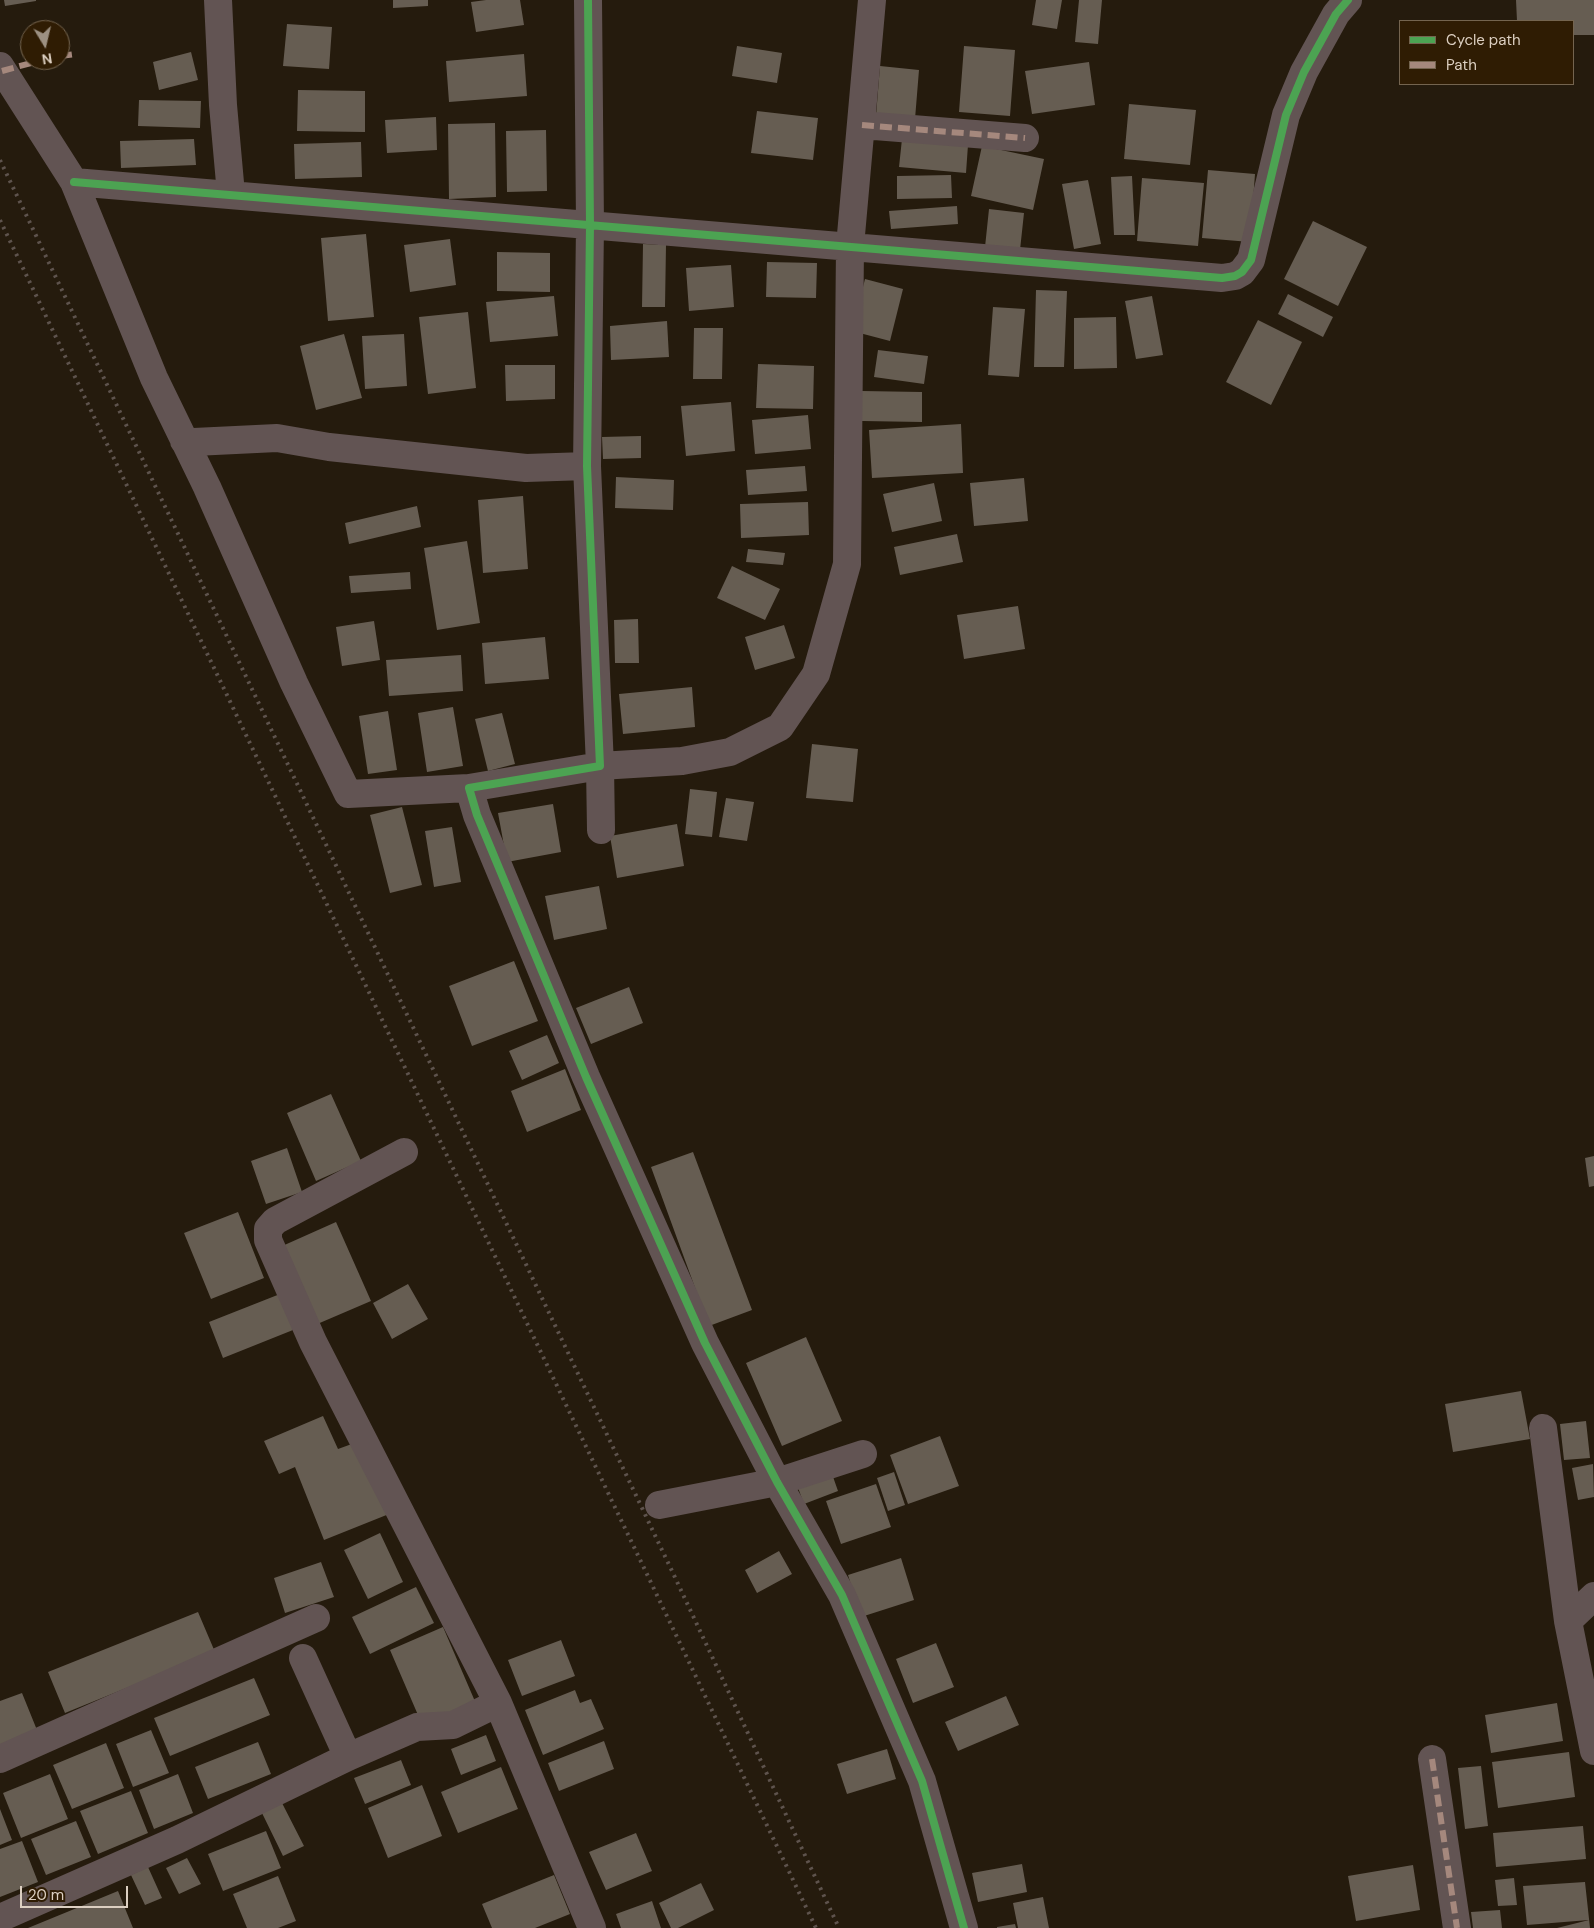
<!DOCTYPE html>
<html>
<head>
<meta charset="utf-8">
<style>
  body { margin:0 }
  #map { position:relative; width:1594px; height:1928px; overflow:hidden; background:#251b0d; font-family:"DM Sans",sans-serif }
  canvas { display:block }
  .legend { position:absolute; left:1399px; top:20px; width:175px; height:65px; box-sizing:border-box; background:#2f1c03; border:1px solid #74644f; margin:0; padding:6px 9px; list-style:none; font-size:15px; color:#dccfc1 }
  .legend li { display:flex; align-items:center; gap:10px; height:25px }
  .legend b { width:25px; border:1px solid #74644f }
  .north { position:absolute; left:20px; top:20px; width:50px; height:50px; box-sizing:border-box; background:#2f1c03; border:1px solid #74644f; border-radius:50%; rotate:171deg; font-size:14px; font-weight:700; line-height:20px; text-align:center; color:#dccfc1 }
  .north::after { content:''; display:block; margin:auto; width:18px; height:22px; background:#9c9082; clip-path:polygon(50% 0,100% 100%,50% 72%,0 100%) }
  .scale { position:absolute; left:20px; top:1886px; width:108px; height:22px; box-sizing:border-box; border:2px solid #dccfc1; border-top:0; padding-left:6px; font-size:15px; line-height:18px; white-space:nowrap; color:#dccfc1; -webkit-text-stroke:4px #2f1c03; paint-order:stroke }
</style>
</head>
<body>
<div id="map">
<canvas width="1594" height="1928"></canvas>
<ul class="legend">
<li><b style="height:6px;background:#4ca352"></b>Cycle path</li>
<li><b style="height:6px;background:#a5887d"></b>Path</li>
</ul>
<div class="north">N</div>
<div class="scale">20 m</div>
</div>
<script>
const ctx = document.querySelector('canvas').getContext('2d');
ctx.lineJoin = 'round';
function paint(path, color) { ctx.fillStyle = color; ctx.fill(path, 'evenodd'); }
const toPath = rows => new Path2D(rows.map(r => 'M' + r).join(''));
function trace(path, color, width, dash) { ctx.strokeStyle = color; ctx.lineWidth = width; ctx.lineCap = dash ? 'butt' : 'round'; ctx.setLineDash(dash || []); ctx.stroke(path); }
const building = toPath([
  [4,0,36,0,36,1,5,6],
  [393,0,428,0,428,6,393,8],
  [486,0,520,0,524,25,476,32,471,2],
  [1036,0,1062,0,1057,29,1032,25],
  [1079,0,1102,0,1098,44,1075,42],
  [1516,0,1594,0,1594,35,1573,35,1573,21,1517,21],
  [287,24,332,27,329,69,283,66],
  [737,46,782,53,777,83,732,76],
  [964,46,1015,50,1010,116,959,112],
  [191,52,198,80,159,90,153,62],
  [524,54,527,96,449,102,446,61],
  [1089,62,1095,105,1032,114,1025,71],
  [880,66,919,70,915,119,876,116],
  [298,90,365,91,365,132,297,131],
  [139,100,201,101,200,128,138,126],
  [1129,104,1196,110,1190,165,1124,159],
  [757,111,818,118,813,160,751,153],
  [436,117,437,150,387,153,385,120],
  [495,123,496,197,449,199,448,124],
  [546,130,547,191,507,192,506,131],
  [194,139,196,165,121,168,120,141],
  [902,139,968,145,966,173,899,167],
  [361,142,362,177,295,179,294,144],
  [982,146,1044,159,1033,210,971,196],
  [1208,170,1255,174,1250,242,1202,238],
  [951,175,952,198,897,199,897,176],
  [1132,176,1135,235,1114,235,1111,177],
  [1142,178,1204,183,1198,246,1137,241],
  [1088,180,1101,244,1074,249,1062,184],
  [957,206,958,224,891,229,889,211],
  [989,209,1024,213,1020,250,985,247],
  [1313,221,1367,247,1338,306,1284,279],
  [366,234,374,317,328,321,321,238],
  [450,239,456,285,410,292,404,245],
  [643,244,666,245,665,307,642,307],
  [497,252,550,253,550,292,497,291],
  [767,262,817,263,816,298,766,297],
  [731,265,734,307,689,311,686,268],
  [865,279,903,289,890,341,852,331],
  [1036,290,1067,291,1064,367,1034,367],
  [1288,294,1333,317,1323,337,1278,314],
  [554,296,558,336,490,342,486,302],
  [1152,296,1163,355,1136,359,1125,301],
  [993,307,1025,309,1019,377,988,375],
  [468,312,476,388,428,394,419,317],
  [1116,317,1117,368,1074,369,1074,318],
  [1258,320,1302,342,1271,405,1226,382],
  [667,321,669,357,611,360,610,326],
  [694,328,723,328,722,379,693,379],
  [344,334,362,398,316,410,300,346],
  [404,334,407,386,365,389,362,336],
  [878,350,928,356,924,384,874,377],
  [758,364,814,366,813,409,756,408],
  [505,365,555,365,555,399,506,401],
  [862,391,922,392,922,422,862,421],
  [731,402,735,451,686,456,681,406],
  [808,415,811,449,755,454,752,420],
  [961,424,963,473,872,478,869,430],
  [641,436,641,458,603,459,602,437],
  [805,466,807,491,748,495,746,470],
  [616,477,674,480,673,510,615,508],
  [1024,478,1028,521,974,526,970,483],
  [934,483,942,521,892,532,883,494],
  [523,496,528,569,483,573,478,500],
  [808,502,809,535,741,538,740,504],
  [417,506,421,527,349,544,345,523],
  [957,534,963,562,900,575,894,547],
  [467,541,480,623,437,630,424,548],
  [748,549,785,553,783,565,746,562],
  [732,566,780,589,765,620,717,598],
  [410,572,411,589,351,593,349,576],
  [1018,606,1025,649,964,659,957,615],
  [638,619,639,663,615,663,614,620],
  [374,621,380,660,342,666,336,627],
  [784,625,795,658,755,670,745,637],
  [545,637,549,679,485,684,482,643],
  [461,655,463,691,389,696,386,660],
  [692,687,695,727,623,734,619,694],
  [453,707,463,766,427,772,418,713],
  [388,711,397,770,368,774,359,716],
  [502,713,515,764,488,771,475,719],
  [812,744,858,749,853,802,806,798],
  [690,789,717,792,712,837,685,834],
  [726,798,754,802,747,841,719,837],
  [553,804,561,852,507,862,498,813],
  [402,807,422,885,390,893,370,815],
  [677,824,684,866,617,878,610,836],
  [452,827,461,882,434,887,425,831],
  [599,886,607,929,554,940,545,896],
  [514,961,538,1021,472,1046,449,986],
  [629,987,643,1023,591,1044,576,1008],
  [547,1035,559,1063,522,1080,509,1051],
  [565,1069,581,1110,527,1132,511,1091],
  [331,1094,361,1161,316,1181,287,1113],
  [287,1148,302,1192,266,1204,251,1161],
  [693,1152,752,1310,709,1326,651,1167],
  [1594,1156,1594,1186,1589,1187,1585,1158],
  [238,1212,264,1278,211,1299,184,1233],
  [336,1222,371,1301,315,1325,280,1247],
  [408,1284,428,1319,392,1339,373,1303],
  [280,1294,293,1330,223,1358,209,1322],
  [806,1337,842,1421,782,1446,746,1363],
  [1521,1391,1530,1439,1453,1452,1445,1404],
  [323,1416,338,1449,360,1441,389,1514,324,1540,295,1467,279,1474,264,1441],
  [1586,1421,1590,1458,1564,1460,1560,1424],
  [940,1436,959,1486,908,1504,890,1455],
  [1593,1464,1594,1497,1578,1500,1572,1468],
  [831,1471,838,1491,804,1504,797,1485],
  [894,1472,905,1505,888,1511,877,1478],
  [876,1484,891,1527,841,1544,826,1501],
  [380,1533,403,1582,368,1599,344,1550],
  [779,1551,792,1574,757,1593,745,1570],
  [901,1558,914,1600,861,1617,848,1575],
  [321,1562,334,1597,285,1613,274,1578],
  [416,1587,434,1623,370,1654,352,1617],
  [198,1612,215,1652,65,1713,48,1672],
  [443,1627,477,1706,424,1729,390,1650],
  [561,1640,575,1676,522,1696,508,1660],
  [936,1643,954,1687,913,1703,896,1659],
  [254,1678,270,1715,170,1756,154,1718],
  [575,1690,580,1703,591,1699,604,1729,543,1755,525,1710],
  [22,1693,39,1735,0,1751,0,1701],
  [1006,1696,1019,1725,958,1751,945,1722],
  [1557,1703,1563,1741,1491,1753,1485,1715],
  [151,1730,169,1773,133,1787,116,1744],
  [486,1735,496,1761,461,1775,451,1749],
  [604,1741,614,1769,559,1791,548,1763],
  [258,1742,271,1774,208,1799,195,1767],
  [106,1743,124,1788,72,1809,53,1765],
  [887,1749,896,1779,847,1794,837,1764],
  [1569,1752,1575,1797,1498,1808,1492,1762],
  [401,1760,411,1785,365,1804,354,1778],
  [1481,1766,1488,1826,1465,1829,1458,1768],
  [501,1767,518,1809,458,1833,441,1792],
  [50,1774,68,1819,21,1838,3,1793],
  [178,1774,193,1813,154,1829,139,1790],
  [422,1785,442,1836,388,1858,368,1808],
  [131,1791,148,1833,98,1854,80,1811],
  [282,1803,304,1846,283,1856,262,1813],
  [0,1809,12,1840,0,1845],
  [76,1821,91,1857,46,1875,31,1839],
  [1583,1826,1586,1859,1496,1867,1493,1833],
  [266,1831,281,1868,223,1891,208,1854],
  [636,1833,652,1871,606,1890,589,1852],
  [22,1841,38,1882,0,1897,0,1849],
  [187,1858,201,1884,179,1894,166,1868],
  [1022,1864,1027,1892,978,1902,972,1873],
  [1413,1865,1420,1910,1356,1921,1348,1876],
  [148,1867,162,1898,145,1905,131,1875],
  [554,1875,570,1914,535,1928,492,1928,482,1904],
  [278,1876,296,1921,278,1928,247,1928,233,1894],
  [1514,1878,1517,1905,1498,1906,1495,1880],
  [1585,1882,1590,1928,1557,1928,1589,1920,1527,1925,1523,1886],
  [701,1883,714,1910,678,1928,671,1928,659,1903],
  [118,1891,133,1928,28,1928,67,1912],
  [1043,1897,1049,1928,1018,1928,1013,1903],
  [652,1901,661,1928,621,1928,616,1914],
  [1500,1910,1502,1928,1473,1928,1471,1912],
  [1015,1924,1016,1928,997,1928,997,1927]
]);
const street = toPath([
  [218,0,223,105,231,194],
  [588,0,590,225,587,466,600,766,469,788,477,815,586,1077,705,1343,777,1482,842,1595,922,1781,964,1928],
  [0,66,74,182,154,378,207,487,294,683,348,794,469,788],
  [862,125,1025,138],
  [74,182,1222,278,1235,276,1242,272,1251,260,1286,115,1304,72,1336,14,1348,0],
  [184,441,194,442,277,438,329,447,526,468,587,466],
  [601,830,600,766,682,761,730,752,780,727,816,674,847,564,850,246,872,0],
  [404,1152,275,1221,268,1229,268,1240,313,1342,498,1703,592,1928],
  [1543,1428,1568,1621,1594,1751],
  [659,1505,777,1482,863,1454],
  [1568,1621,1594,1596],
  [303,1658,348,1757],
  [0,1759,316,1618],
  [1432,1759,1457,1928],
  [0,1918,177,1840,348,1757,417,1727,453,1725,498,1703]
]);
const rail = toPath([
  [0,160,672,1571,839,1928],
  [0,220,816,1928]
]);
const quiet = toPath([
  [60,56,75,54],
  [2,71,42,60],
  [862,125,1025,138],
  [1432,1759,1457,1928]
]);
const cycleway = toPath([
  [588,0,590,225,587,466,600,766,469,788,477,815,586,1077,705,1343,777,1482,842,1595,922,1781,964,1928],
  [74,182,1222,278,1235,276,1242,272,1251,260,1286,115,1304,72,1336,14,1348,0]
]);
paint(building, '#665d52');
trace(street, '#625453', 28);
trace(rail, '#5e534d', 4, [2.5, 5]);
trace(quiet, '#a5887d', 6, [12, 6]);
trace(cycleway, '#4ca352', 8);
</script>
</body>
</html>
